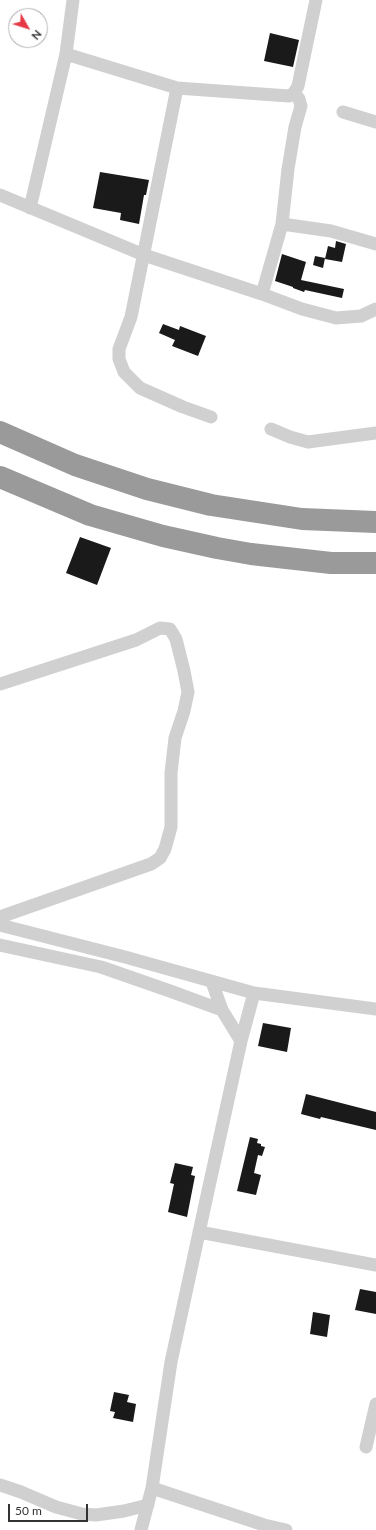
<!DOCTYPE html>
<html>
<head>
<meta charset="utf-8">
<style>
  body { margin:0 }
  #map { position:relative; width:376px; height:1530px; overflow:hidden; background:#fff; font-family:Lato,sans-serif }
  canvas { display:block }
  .north { position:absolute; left:8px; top:8px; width:40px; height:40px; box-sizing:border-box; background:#fff; border:1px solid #adadad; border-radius:50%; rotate:129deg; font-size:11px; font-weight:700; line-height:16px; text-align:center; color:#333 }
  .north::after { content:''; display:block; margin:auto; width:14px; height:18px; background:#e63946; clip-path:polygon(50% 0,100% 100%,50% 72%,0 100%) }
  .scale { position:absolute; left:8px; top:1504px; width:80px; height:18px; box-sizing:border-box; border:2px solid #333; border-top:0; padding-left:5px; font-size:12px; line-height:14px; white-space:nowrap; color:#333; -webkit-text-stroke:3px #fff; paint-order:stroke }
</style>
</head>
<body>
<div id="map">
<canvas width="376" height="1530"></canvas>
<div class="north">N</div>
<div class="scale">50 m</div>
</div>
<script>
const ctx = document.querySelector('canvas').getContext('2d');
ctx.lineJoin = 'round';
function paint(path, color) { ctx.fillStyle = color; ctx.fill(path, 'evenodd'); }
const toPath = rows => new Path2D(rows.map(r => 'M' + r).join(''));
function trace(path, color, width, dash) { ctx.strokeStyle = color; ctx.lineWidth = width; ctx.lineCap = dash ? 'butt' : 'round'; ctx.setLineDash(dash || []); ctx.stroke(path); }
const building = toPath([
  [270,33,299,40,293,67,264,61],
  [100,172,149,180,146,195,144,195,139,224,120,220,121,213,93,208],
  [336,241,346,244,342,262,325,259,328,246,335,248],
  [282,254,306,262,301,280,344,289,342,298,305,290,304,292,293,288,293,287,275,281],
  [315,256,325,258,323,268,313,265],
  [163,324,179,330,180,326,206,336,198,356,172,346,175,340,159,333],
  [80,537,111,548,97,585,66,573],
  [263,1023,291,1028,287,1052,258,1046],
  [306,1094,376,1112,376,1130,321,1117,320,1119,301,1114],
  [250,1137,258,1139,257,1143,261,1144,261,1146,265,1147,262,1156,258,1155,254,1173,261,1175,256,1195,237,1191],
  [175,1163,193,1167,191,1175,195,1176,187,1217,168,1212,174,1184,170,1183],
  [360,1289,376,1292,376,1314,355,1310],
  [313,1312,330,1315,327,1337,310,1334],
  [114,1392,129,1395,127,1402,136,1404,133,1422,113,1418,115,1412,110,1411]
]);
const street = toPath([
  [66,54,177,88,289,96,294,93,298,86,316,0],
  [177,88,131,317,119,349,119,359,124,372,140,388,183,407,211,417],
  [343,112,376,122],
  [0,195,144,255,262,294,302,309,336,318,361,316,376,309],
  [30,208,66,54,73,0],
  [282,224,331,231,376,244],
  [262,294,282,224,288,169,295,127,301,106,299,99,294,93],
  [271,429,290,437,308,442,376,433],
  [0,684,136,640,160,628,170,629,176,639,184,671,188,692,184,711,175,738,171,773,171,827,165,849,160,858,151,864,0,917],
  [0,925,125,957,254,993,241,1041,208,1191,171,1362,152,1488,141,1530],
  [0,945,101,967,170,991,222,1010],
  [212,982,222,1010,241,1041],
  [254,993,376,1009],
  [199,1232,376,1265],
  [366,1447,376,1404],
  [0,1485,21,1492,56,1507,82,1514,96,1515,124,1511,148,1505],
  [152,1488,264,1525,286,1530]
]);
const highway = toPath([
  [0,432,75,465,147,489,211,505,302,519,376,522],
  [0,477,90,515,163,536,217,548,251,554,331,563,376,563]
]);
paint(building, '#1a1a1a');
trace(street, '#d0d0d0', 13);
trace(highway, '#9a9a9a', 22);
</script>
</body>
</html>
